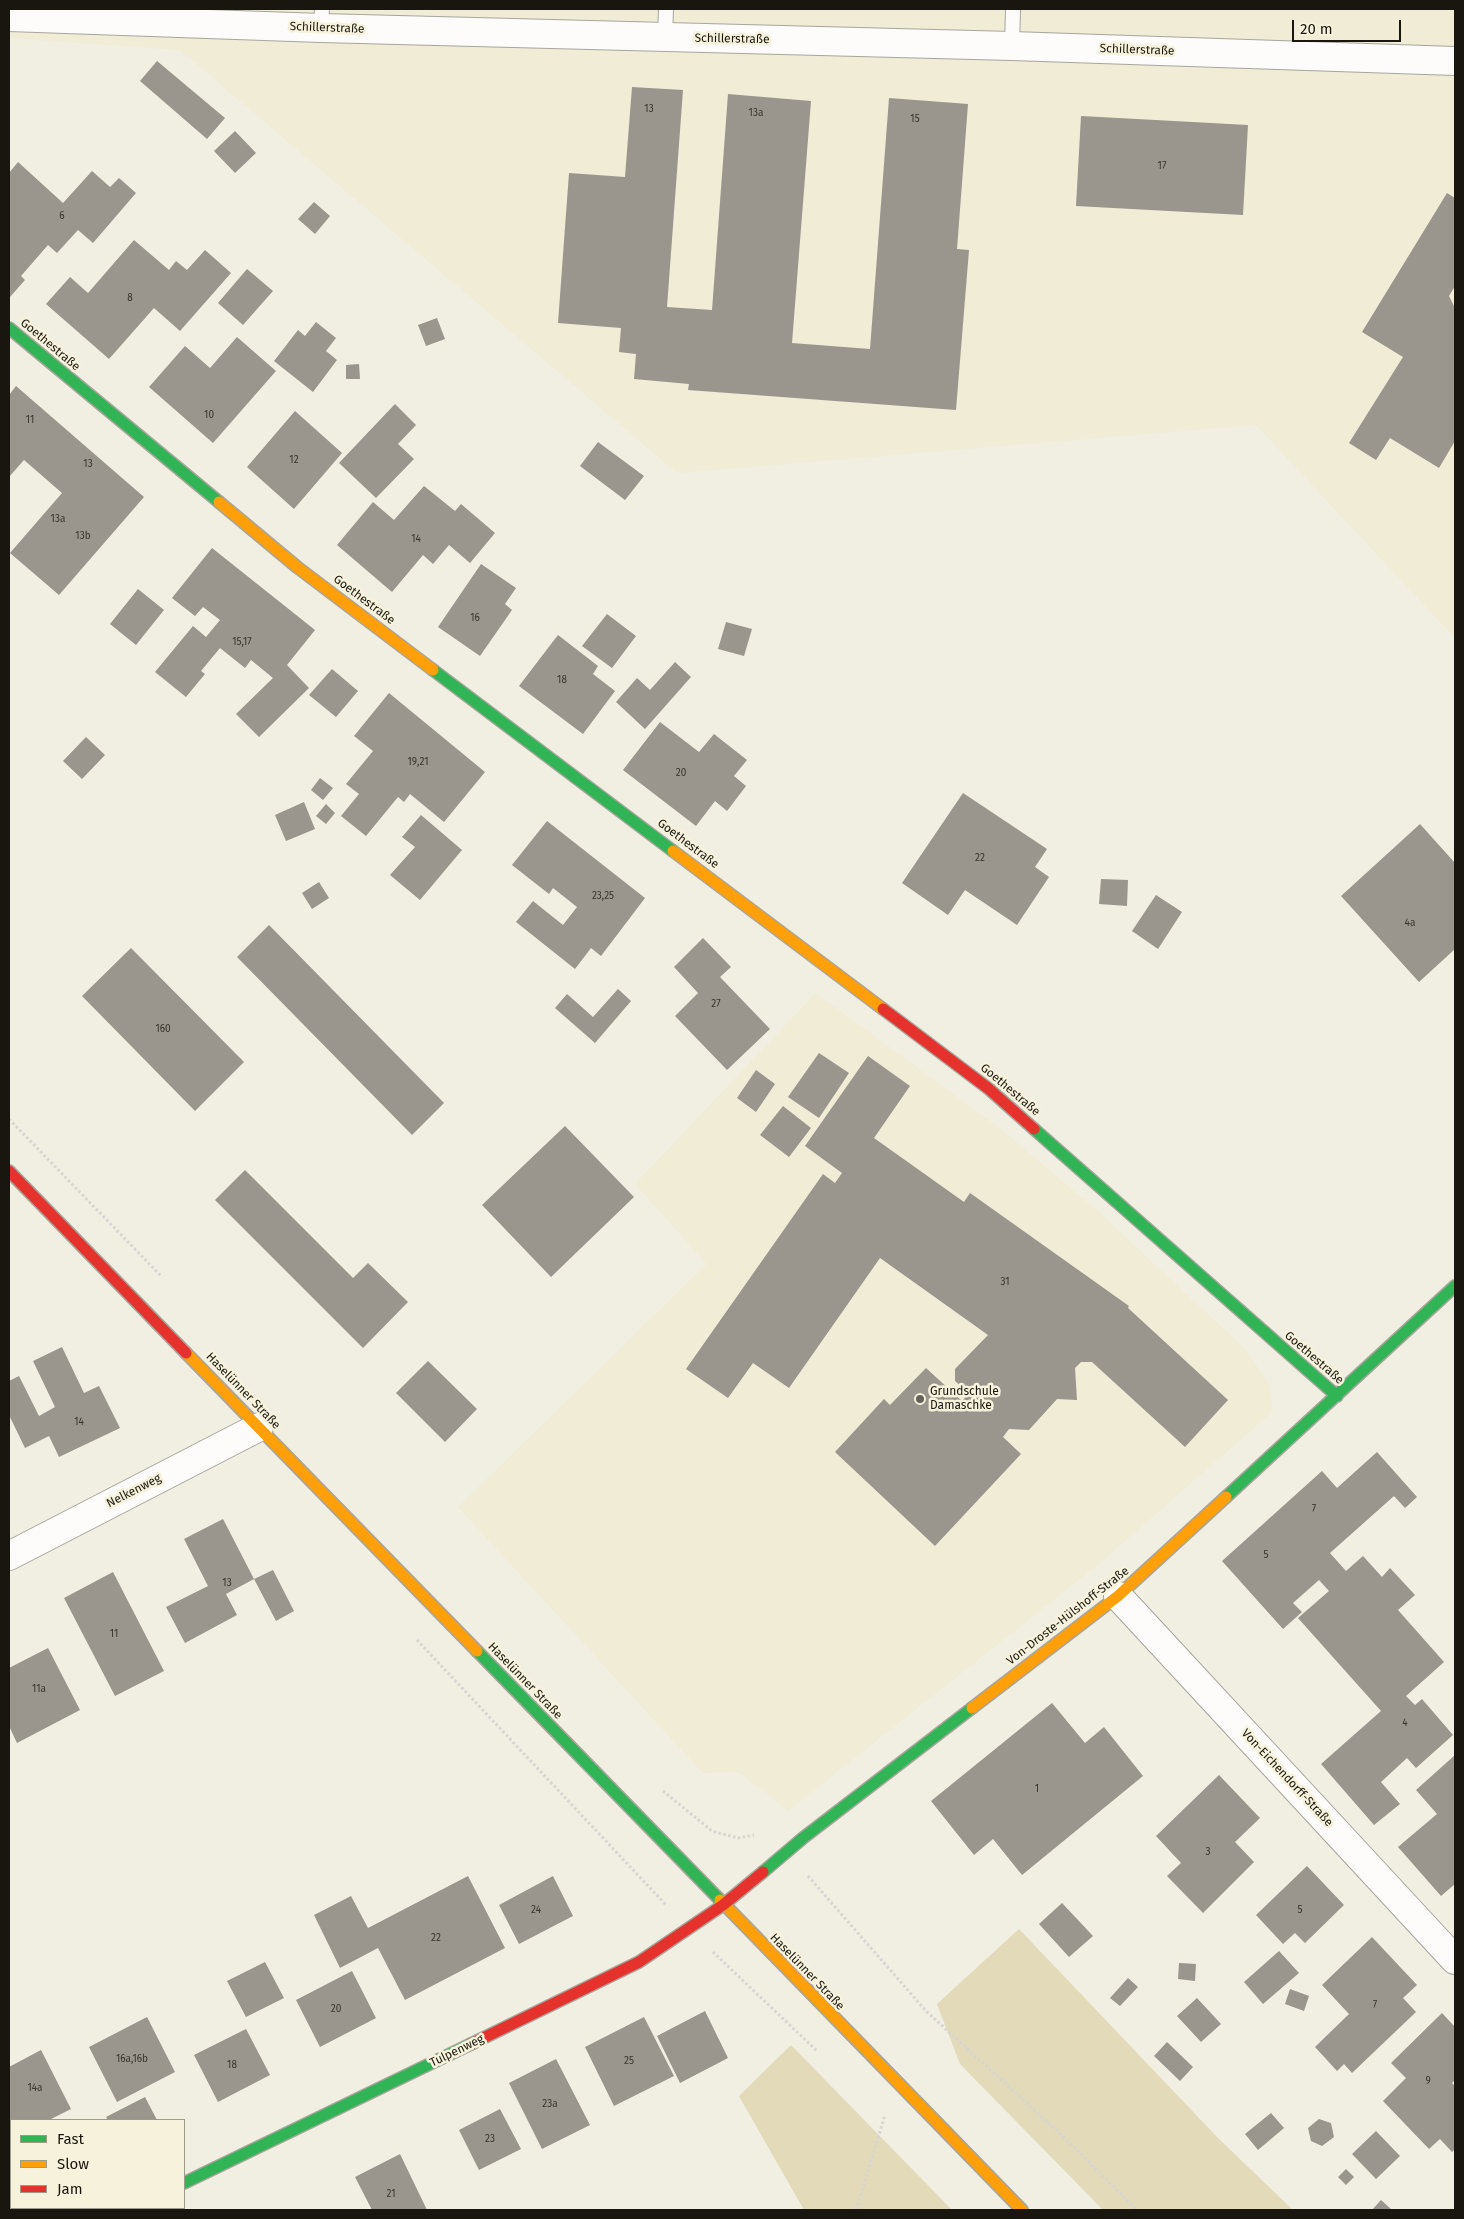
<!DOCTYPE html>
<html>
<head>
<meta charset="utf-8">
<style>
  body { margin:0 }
  #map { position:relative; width:1464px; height:2219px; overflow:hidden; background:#f1eee2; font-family:"Fira Sans",sans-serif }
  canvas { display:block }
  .frame { position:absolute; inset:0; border:10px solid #18160f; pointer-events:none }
  .legend { position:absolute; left:10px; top:2119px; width:175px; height:90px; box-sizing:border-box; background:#f7f2dc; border:1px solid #9e9a8a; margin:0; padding:6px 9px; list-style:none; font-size:15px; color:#18160f }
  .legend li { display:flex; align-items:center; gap:10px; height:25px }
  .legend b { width:25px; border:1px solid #9e9a8a }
  .scale { position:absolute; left:1292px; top:20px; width:109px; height:22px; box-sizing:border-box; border:2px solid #18160f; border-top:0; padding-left:6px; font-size:15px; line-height:18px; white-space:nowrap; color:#18160f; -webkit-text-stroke:4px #f7f2dc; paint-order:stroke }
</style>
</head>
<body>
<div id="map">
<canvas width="1464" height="2219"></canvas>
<div class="frame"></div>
<ul class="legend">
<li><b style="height:6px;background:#30b455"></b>Fast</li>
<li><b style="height:6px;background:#ff9f0a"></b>Slow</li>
<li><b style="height:6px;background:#e5322d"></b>Jam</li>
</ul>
<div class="scale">20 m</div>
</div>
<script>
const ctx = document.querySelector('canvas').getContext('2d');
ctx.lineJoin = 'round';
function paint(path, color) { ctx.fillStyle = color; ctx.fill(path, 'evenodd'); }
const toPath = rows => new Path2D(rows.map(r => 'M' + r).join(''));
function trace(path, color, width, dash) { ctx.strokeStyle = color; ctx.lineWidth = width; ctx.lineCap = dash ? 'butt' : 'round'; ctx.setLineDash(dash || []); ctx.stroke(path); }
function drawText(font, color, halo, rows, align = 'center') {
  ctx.font = font + ' "Fira Sans",sans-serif'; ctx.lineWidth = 5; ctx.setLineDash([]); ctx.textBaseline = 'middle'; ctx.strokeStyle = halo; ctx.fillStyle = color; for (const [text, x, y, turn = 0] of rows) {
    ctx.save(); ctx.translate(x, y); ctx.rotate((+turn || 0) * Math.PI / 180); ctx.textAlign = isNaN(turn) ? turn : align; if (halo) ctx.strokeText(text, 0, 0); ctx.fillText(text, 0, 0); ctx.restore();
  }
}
const built = toPath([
  [9,9,1455,9,1455,638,1256,425,677,473,180,50,9,38],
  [816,993,1002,1130,1101,1214,1246,1350,1271,1387,1272,1412,1101,1562,788,1811,739,1772,703,1773,458,1507,707,1264,635,1184]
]);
const green = toPath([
  [1019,1929,1219,2139,1293,2210,1103,2210,960,2064,937,2004],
  [791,2045,952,2210,804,2210,739,2096]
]);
const building = toPath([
  [157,61,225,118,207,139,140,81],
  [632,87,683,90,667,307,712,310,728,94,811,101,792,343,870,349,889,98,968,104,957,249,969,250,956,410,688,390,689,384,634,379,636,354,619,352,621,328,558,323,569,173,625,177],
  [1081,116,1248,125,1243,215,1076,206],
  [235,131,256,153,235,173,214,151],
  [18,162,63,203,92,171,110,187,119,178,136,193,93,243,78,230,57,253,48,245,21,276,25,280,10,297,9,173],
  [1447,193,1455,198,1455,286,1449,296,1455,308,1455,441,1439,468,1390,438,1376,460,1349,443,1403,357,1362,332],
  [314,202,330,216,315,234,298,219],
  [134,240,169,270,176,261,187,270,205,250,231,273,180,331,154,308,109,359,46,304,70,277,88,293],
  [247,269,273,291,243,325,218,303],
  [437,318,445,339,426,346,418,325],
  [316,322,336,338,326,351,337,360,313,392,274,361,298,330,305,336],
  [237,337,276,371,213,443,149,387,185,346,210,368],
  [359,364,360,379,346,379,346,365],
  [16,386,144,497,59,595,10,553,62,493,24,460,9,477,9,395],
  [395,404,416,425,398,444,414,459,376,498,339,463],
  [295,411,342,453,294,509,247,467],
  [598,442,644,476,625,500,580,466],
  [424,486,455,511,461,504,495,533,470,563,449,545,433,564,423,555,392,592,337,545,373,502,394,520],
  [212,548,315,630,287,665,309,688,259,737,236,714,273,678,251,660,245,668,220,648,201,671,205,674,186,697,155,672,193,626,206,637,220,620,203,607,195,616,172,598],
  [481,564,516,588,505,604,512,610,480,656,438,627],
  [138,589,164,610,136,645,110,624],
  [607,614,636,636,612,668,582,646],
  [726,622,752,629,744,656,718,649],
  [558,635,598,666,593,674,615,691,583,734,519,686],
  [675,662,691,677,645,729,616,702,637,678,650,690],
  [332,669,358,691,336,717,309,695],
  [389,693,485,772,444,822,410,794,404,802,398,797,366,836,341,816,359,794,346,784,373,751,354,736],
  [660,722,699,752,714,734,747,760,734,776,746,786,727,811,715,801,696,826,623,770],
  [86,737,105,755,82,779,63,761],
  [320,778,333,788,323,800,311,790],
  [963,793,1047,849,1035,867,1049,877,1017,925,965,890,948,915,902,883],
  [304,802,315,829,286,841,275,815],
  [326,804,335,813,326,824,316,816],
  [421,815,462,850,420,900,390,875,415,847,402,837],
  [547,821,645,898,601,956,591,948,575,969,516,922,533,901,563,925,577,907,553,888,549,894,512,865],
  [1420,824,1455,863,1455,949,1419,982,1341,896],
  [1101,879,1128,880,1127,906,1099,904],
  [319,882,329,898,312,909,302,893],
  [1156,895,1182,912,1158,949,1132,931],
  [269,925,444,1103,412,1135,237,957],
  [703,938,731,967,720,977,770,1029,727,1070,675,1016,698,993,674,967],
  [131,948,244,1062,195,1111,82,996],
  [618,989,631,1001,595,1043,555,1008,567,994,593,1017],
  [819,1053,849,1073,819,1118,788,1097],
  [868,1056,910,1086,874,1138,964,1202,970,1193,1129,1306,1128,1308,1228,1400,1185,1447,1092,1362,1081,1362,1075,1368,1077,1400,1057,1399,1029,1430,1009,1429,1003,1437,1021,1454,935,1546,835,1452,884,1399,890,1405,926,1368,962,1401,969,1393,955,1381,955,1369,988,1335,880,1258,789,1388,753,1363,728,1398,686,1369,823,1174,835,1183,842,1173,805,1146],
  [756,1070,775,1084,756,1112,737,1098],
  [783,1106,811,1128,789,1157,760,1135],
  [565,1126,634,1197,551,1277,482,1205],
  [245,1170,353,1278,368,1263,408,1302,363,1348,215,1200],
  [62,1347,84,1393,99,1386,120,1428,59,1457,49,1436,25,1448,9,1415,9,1381,19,1376,39,1416,55,1407,33,1361],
  [428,1361,477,1409,445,1442,396,1393],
  [1377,1452,1417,1497,1405,1508,1394,1496,1330,1553,1346,1571,1363,1556,1382,1577,1390,1568,1415,1595,1398,1610,1444,1662,1406,1696,1415,1705,1422,1699,1453,1735,1416,1768,1407,1758,1381,1782,1400,1804,1374,1825,1321,1764,1381,1711,1298,1618,1329,1591,1319,1580,1293,1603,1302,1612,1283,1629,1222,1561,1322,1471,1337,1488],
  [223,1519,254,1579,226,1594,237,1615,185,1643,166,1607,208,1586,184,1539],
  [273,1570,294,1611,276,1621,254,1579],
  [113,1572,164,1671,115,1696,64,1598],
  [48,1648,80,1710,17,1743,9,1726,9,1668],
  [1052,1703,1085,1743,1104,1727,1143,1776,1022,1875,993,1839,974,1855,931,1801],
  [1455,1755,1455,1884,1441,1896,1398,1847,1437,1814,1416,1790],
  [1219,1775,1260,1818,1235,1842,1254,1862,1203,1913,1167,1876,1181,1863,1156,1836],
  [1307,1866,1344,1905,1305,1943,1295,1933,1283,1944,1256,1915],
  [468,1876,505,1948,405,2000,378,1948,340,1968,314,1915,351,1896,368,1928],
  [553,1876,573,1916,519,1944,499,1905],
  [1062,1903,1093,1936,1069,1957,1039,1924],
  [1372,1937,1417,1985,1403,1998,1416,2012,1352,2073,1344,2064,1337,2071,1315,2047,1349,2014,1322,1985],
  [1279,1951,1299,1973,1263,2004,1244,1982],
  [265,1962,284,1998,246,2017,227,1981],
  [1179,1963,1196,1964,1195,1981,1178,1979],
  [352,1971,376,2018,320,2047,296,2000],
  [1128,1978,1138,1987,1120,2006,1110,1998],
  [1290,1989,1309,1996,1304,2011,1285,2004],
  [1197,1998,1221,2024,1201,2042,1177,2016],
  [705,2011,728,2058,680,2083,657,2036],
  [1442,2013,1455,2027,1455,2080,1452,2083,1455,2086,1455,2149,1452,2152,1440,2139,1429,2149,1383,2101,1406,2078,1391,2063],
  [147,2017,175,2072,117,2102,89,2047],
  [644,2017,674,2076,614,2106,585,2047],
  [246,2029,270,2075,218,2102,194,2055],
  [1167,2042,1193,2067,1180,2081,1154,2056],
  [41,2050,71,2109,49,2120,11,2120,11,2126,9,2121,9,2067],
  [556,2059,590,2125,542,2149,509,2083],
  [145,2097,157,2120,108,2120,106,2117],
  [500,2109,521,2149,479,2170,459,2130],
  [1271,2113,1284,2128,1258,2150,1245,2134],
  [1319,2119,1331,2123,1334,2137,1322,2146,1311,2141,1308,2128],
  [1376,2131,1400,2156,1376,2179,1352,2154],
  [11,2140,11,2180,9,2175,9,2142],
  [400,2154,427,2210,372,2210,355,2177],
  [1346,2169,1354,2177,1346,2185,1338,2177],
  [1381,2200,1392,2210,1372,2210]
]);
const path = toPath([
  [9,1119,161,1276],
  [417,1640,666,1905],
  [663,1791,712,1831,738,1838,754,1835],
  [808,1876,926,2011,1067,2140,1137,2210],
  [713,1952,817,2051],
  [856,2210,885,2115]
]);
const lane = toPath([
  [321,28,322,9],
  [665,37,666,9],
  [1012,46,1013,9]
]);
const street = toPath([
  [9,17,321,28,1012,46,1455,61],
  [9,1556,259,1427],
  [1118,1596,1455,1960],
  [128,2210,134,2208]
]);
const fast = toPath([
  [9,328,219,502],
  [433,670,673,851],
  [1034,1129,1337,1396],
  [1226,1497,1455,1286],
  [477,1651,720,1900],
  [763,1872,803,1838,972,1708],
  [184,2183,471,2044]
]);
const slow = toPath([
  [219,502,297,567,433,670],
  [673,851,883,1009],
  [186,1353,477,1651],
  [972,1708,1118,1596,1226,1497],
  [720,1900,1022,2210]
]);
const jam = toPath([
  [883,1009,989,1089,1034,1129],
  [9,1171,186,1353],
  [471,2044,639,1962,723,1905,763,1872]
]);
const markers = [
  [920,1399,5,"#646259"]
];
const numberNames = [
  ["13",649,109],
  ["13a",756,113],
  ["15",915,119],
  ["17",1162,166],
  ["6",62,216],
  ["8",130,298],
  ["10",209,415],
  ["11",30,420],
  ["12",294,460],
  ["13",88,464],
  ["13a",58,519],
  ["13b",83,536],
  ["14",416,539],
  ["16",475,618],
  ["15,17",242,642],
  ["18",562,680],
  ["19,21",418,762],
  ["20",681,773],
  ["22",980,858],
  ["23,25",603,896],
  ["4a",1410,923],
  ["27",716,1004],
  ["160",163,1029],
  ["31",1005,1282],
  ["14",79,1422],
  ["7",1314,1509],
  ["5",1266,1555],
  ["13",227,1583],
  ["11",114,1634],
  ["11a",39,1689],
  ["4",1405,1723],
  ["1",1037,1789],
  ["3",1208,1852],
  ["24",536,1910],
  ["5",1300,1910],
  ["22",436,1938],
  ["7",1375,2005],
  ["20",336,2009],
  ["16a,16b",132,2059],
  ["25",629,2061],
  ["18",232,2065],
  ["9",1428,2081],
  ["14a",35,2088],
  ["23a",550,2104],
  ["23",490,2139],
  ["21",391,2194]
];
const streetNames = [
  ["Schillerstraße",327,28,2],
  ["Schillerstraße",732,39,1],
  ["Schillerstraße",1137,50,2],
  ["Goethestraße",50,345,40],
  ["Goethestraße",364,600,37],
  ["Goethestraße",688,844,37],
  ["Goethestraße",1010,1090,40],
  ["Goethestraße",1314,1358,41],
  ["Haselünner Straße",243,1391,46],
  ["Nelkenweg",134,1491,-27],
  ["Von-Droste-Hülshoff-Straße",1068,1616,-38],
  ["Haselünner Straße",525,1681,46],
  ["Von-Eichendorff-Straße",1287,1778,47],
  ["Haselünner Straße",807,1972,46],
  ["Tulpenweg",457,2051,-26]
];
const poiNames = [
  ["Grundschule",930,1392],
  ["Damaschke",930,1406]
];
paint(built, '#f0ecd6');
paint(green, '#e2dab8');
paint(building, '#9a958d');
trace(lane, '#a7a59c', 16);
trace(street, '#a7a59c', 30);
trace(fast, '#a7a59c', 14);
trace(slow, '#a7a59c', 14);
trace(jam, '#a7a59c', 14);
trace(path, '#d7d5d2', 3, [2.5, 2.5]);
trace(lane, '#fdfcfb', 14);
trace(street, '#fdfcfb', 28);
trace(fast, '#30b455', 11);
trace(slow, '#ff9f0a', 11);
trace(jam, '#e5322d', 11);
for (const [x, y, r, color] of markers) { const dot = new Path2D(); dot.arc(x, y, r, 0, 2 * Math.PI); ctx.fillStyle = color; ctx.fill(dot); trace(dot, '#f7f2dc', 2); }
drawText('10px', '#38362e', null, numberNames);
drawText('12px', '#18160f', '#f7f2dc', streetNames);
drawText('12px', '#18160f', '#f7f2dc', poiNames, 'left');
</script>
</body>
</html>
